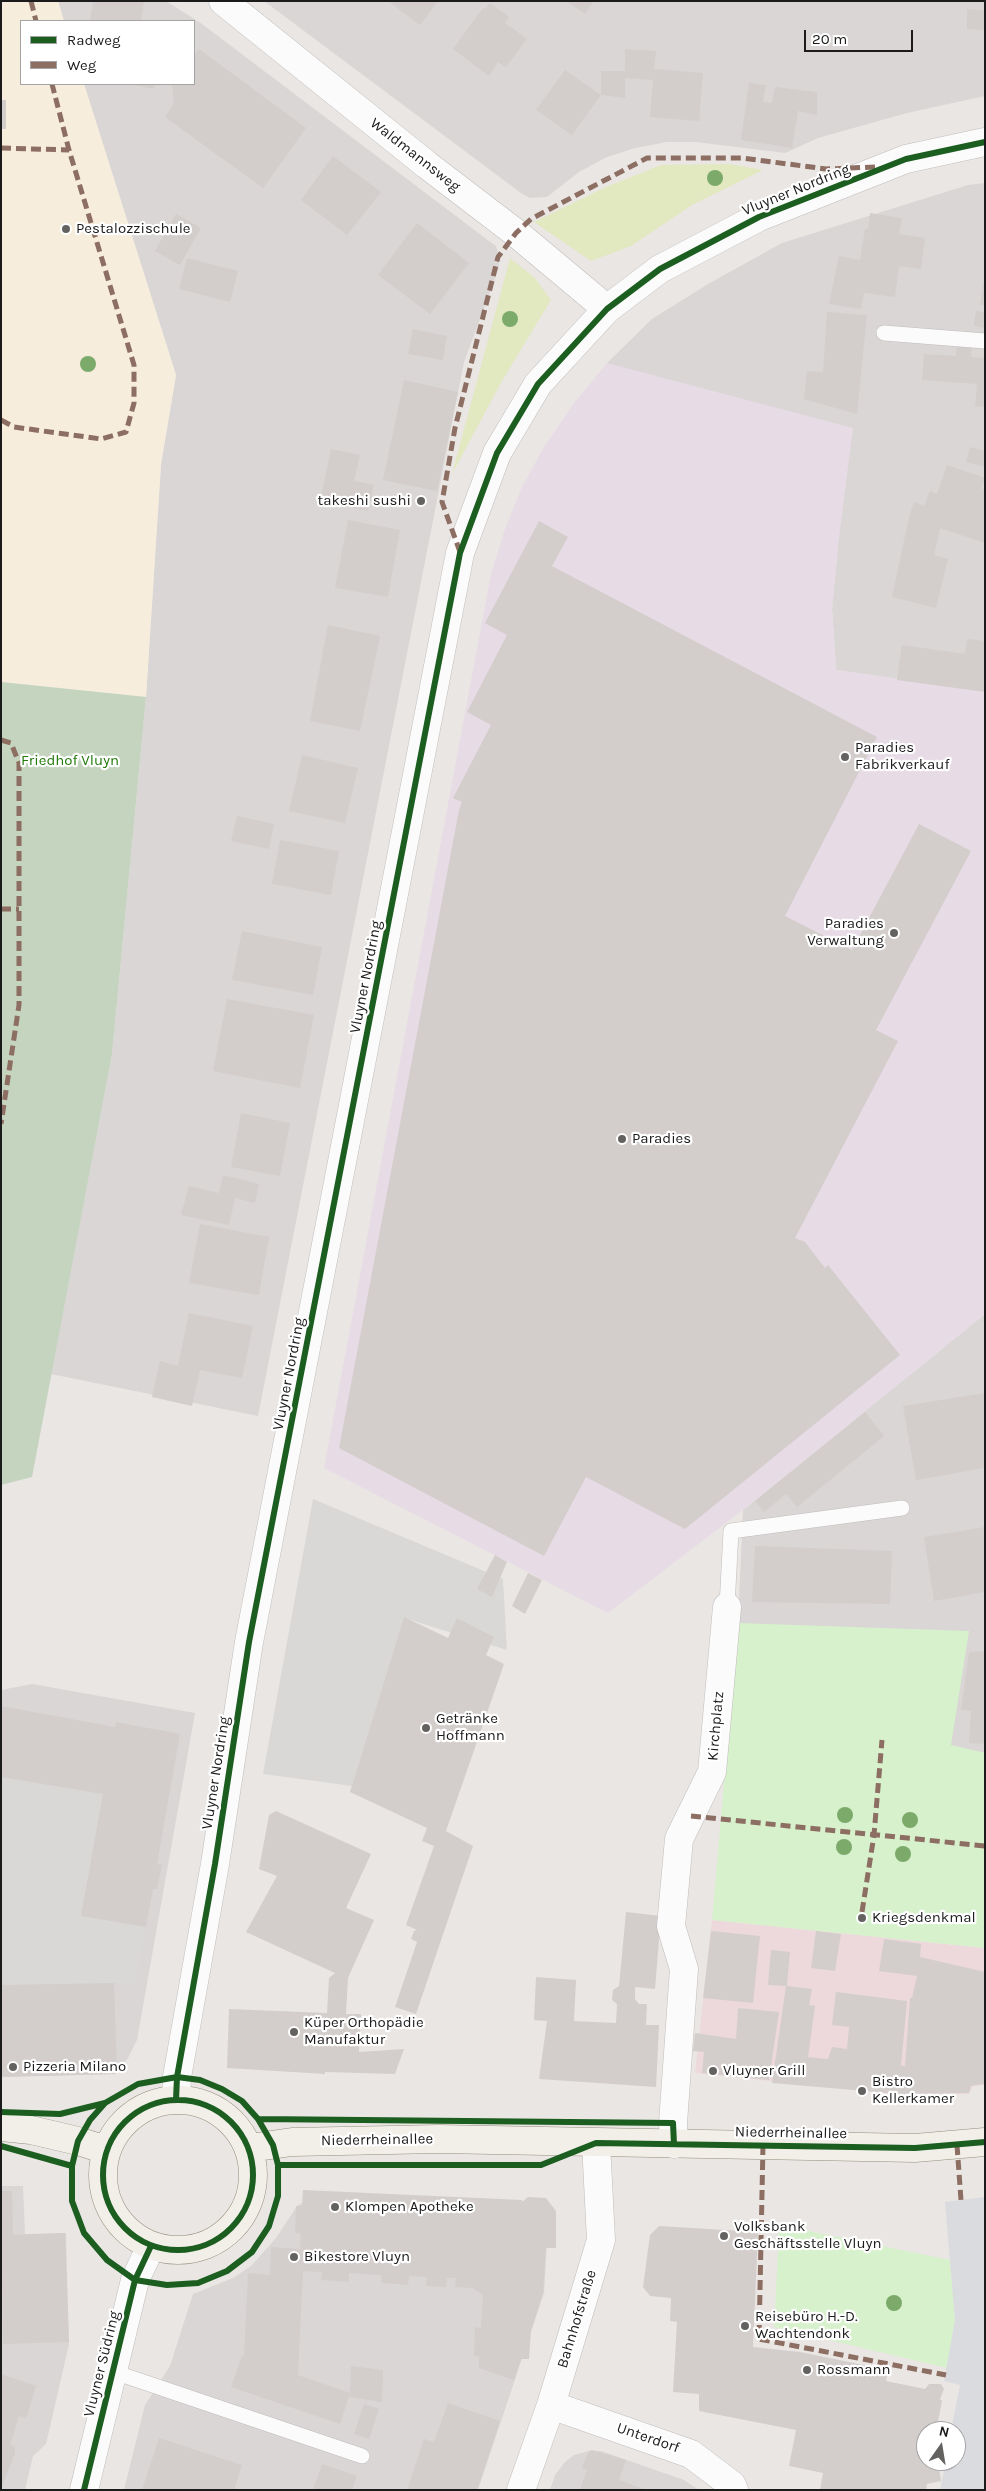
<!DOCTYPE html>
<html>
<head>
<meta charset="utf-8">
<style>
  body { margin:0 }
  #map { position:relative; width:986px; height:2491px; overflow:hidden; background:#eae6e3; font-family:Karla,sans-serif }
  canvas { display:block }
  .frame { position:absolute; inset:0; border:2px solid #1b1b1b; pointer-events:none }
  .legend { position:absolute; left:20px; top:20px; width:175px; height:65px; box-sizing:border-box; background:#fff; border:1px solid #a4a4a4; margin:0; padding:6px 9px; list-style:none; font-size:15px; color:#1b1b1b }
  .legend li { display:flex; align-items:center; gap:10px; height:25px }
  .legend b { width:25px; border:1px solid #a4a4a4 }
  .north { position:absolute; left:916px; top:2421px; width:50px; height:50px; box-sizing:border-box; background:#fff; border:1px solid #a4a4a4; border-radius:50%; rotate:13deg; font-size:14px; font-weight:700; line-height:20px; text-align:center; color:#1b1b1b }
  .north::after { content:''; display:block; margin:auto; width:18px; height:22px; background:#636261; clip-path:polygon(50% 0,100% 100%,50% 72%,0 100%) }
  .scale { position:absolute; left:804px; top:30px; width:109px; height:22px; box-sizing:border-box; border:2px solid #1b1b1b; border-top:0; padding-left:6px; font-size:15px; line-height:18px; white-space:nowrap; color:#1b1b1b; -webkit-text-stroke:4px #fff; paint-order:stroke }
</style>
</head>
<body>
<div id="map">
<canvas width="986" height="2491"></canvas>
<div class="frame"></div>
<ul class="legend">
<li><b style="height:6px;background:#1b5e20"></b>Radweg</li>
<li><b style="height:6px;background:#8d6e63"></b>Weg</li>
</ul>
<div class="north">N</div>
<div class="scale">20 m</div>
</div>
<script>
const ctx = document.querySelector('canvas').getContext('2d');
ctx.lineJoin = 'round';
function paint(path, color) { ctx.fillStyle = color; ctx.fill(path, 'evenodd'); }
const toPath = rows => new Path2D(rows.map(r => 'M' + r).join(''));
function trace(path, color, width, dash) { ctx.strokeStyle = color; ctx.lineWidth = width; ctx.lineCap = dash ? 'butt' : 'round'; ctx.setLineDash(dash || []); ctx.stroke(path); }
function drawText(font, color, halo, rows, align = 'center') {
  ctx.font = font + ' Karla,sans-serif'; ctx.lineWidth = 4.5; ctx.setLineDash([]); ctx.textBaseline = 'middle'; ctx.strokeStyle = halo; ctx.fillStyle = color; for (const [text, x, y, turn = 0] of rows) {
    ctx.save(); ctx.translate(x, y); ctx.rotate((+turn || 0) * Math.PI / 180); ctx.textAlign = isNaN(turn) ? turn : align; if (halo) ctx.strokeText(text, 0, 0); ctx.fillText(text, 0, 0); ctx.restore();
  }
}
const residential = toPath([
  [58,1,166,1,202,24,489,241,496,246,499,257,499,268,464,362,258,1416,51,1374,112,1054,146,697,161,464,176,375,84,84,194,84,194,21,64,21],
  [264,1,985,1,985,96,907,113,818,138,785,153,696,142,667,142,635,148,607,157,579,172,547,197,530,198,521,193],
  [985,183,985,691,836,670,832,609,838,546,607,363,652,319,708,284,782,243,968,185],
  [985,1314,985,1753,951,1746,738,1623,743,1510],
  [32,1684,195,1713,137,2040,128,2058,114,2074,1,2077,1,1690],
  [1,2186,23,2186,25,2234,66,2233,69,2344,46,2444,33,2456,25,2490,1,2490],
  [314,2195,549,2207,544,2293,478,2490,124,2490,145,2405,170,2366,193,2294,233,2278,251,2266,276,2238,297,2206],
  [589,2451,601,2451,684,2480,699,2490,550,2490,555,2475,565,2462,574,2455]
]);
const commercial = toPath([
  [712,1920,985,1948,985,2085,973,2086,969,2094,901,2095,695,2073]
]);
const industrial = toPath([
  [607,363,853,428,838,546,832,609,836,670,985,691,985,1314,743,1510,608,1613,324,1468,491,574,505,529,522,487,544,447,574,403]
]);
const education = toPath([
  [1,1,58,1,64,21,21,21,21,84,84,84,176,375,161,464,146,697,1,682]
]);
const grass = toPath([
  [729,164,763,170,692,205,631,246,591,261,534,222,606,187,661,165],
  [510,258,534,277,551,300,502,381,452,474]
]);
const cemetery = toPath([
  [1,682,146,697,112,1054,32,1477,1,1485]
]);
const park = toPath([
  [738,1623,969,1631,951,1745,985,1753,985,1948,712,1920],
  [784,2226,950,2260,955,2320,947,2368,774,2327,779,2231]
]);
const parking = toPath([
  [313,1499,503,1579,507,1650,404,1618,352,1786,263,1774],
  [1,1777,103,1794,81,1915,146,1927,135,1983,1,1985]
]);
const plaza = toPath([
  [985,2197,985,2490,940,2490,946,2461,956,2461,956,2431,951,2431,960,2385,944,2381,955,2320,945,2202]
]);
const building = toPath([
  [93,1,144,2,141,21,90,21],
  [388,1,438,1,420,25],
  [566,1,594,1,585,14],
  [490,3,509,17,505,23,527,39,506,67,498,62,489,76,453,49,483,8,485,9],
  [967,9,985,10,985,30,967,29],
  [199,49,306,128,263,188,165,117,174,103,172,84,194,84,194,55],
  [625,49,656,51,654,69,703,73,699,121,650,117,653,80,625,78,625,98,601,95,601,71,625,71],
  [565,70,601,95,572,135,536,110],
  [749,83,766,85,763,102,772,103,775,87,817,92,817,115,798,111,792,148,741,140],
  [130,84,155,84,153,89],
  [1,100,6,100,6,129,1,129],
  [333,156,381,192,347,235,301,200],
  [870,213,902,218,899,234,925,238,921,269,899,266,895,297,864,293,861,309,829,304,839,256,860,260,865,229,868,229],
  [176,214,201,228,180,265,155,251],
  [417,223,469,263,430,314,378,275],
  [187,258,238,271,230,302,179,289],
  [984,280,985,280,985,305,980,305],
  [976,311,985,312,985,328,974,326],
  [827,312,867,315,857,414,804,399,807,371,823,372],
  [413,329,447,336,443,360,408,354],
  [957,344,972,345,971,357,985,358,985,407,975,406,977,384,922,380,924,354,956,356],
  [404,380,458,392,437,491,383,480],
  [970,447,985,451,985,467,966,462],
  [331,449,360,455,354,481,374,485,368,511,320,501],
  [947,465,985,478,981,488,985,490,985,543,940,528,934,555,948,559,936,608,892,597,909,517,914,502,924,506,930,491,937,494],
  [348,520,400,530,388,597,335,588],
  [539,521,568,537,552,566,877,737,785,916,852,950,919,824,971,851,876,1030,898,1041,795,1238,805,1242,825,1268,828,1265,900,1355,685,1529,586,1477,544,1556,339,1448,459,810,462,802,453,798,491,725,467,712,507,635,485,623],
  [328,625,380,636,360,731,310,721],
  [967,639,985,641,985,692,897,680,902,645,965,654],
  [302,755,358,768,345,823,289,811],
  [237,816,274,824,269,849,231,841],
  [280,840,339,851,331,895,272,884],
  [242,931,322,947,313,995,232,980],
  [227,999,314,1015,300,1088,213,1071],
  [241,1113,290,1123,280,1176,231,1167],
  [223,1175,259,1184,255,1203,235,1198,229,1225,181,1215,189,1186,219,1193],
  [200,1224,269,1237,259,1295,189,1283],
  [189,1313,253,1326,242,1378,200,1370,192,1406,152,1397,160,1361,178,1366],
  [985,1393,985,1468,916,1480,903,1406],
  [865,1412,884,1436,797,1507,786,1494,764,1512,755,1501],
  [985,1527,985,1592,934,1601,924,1537],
  [755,1546,892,1551,890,1604,752,1602],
  [495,1555,507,1562,492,1597,477,1589],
  [528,1573,542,1580,525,1614,512,1606],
  [404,1617,448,1638,457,1618,494,1637,486,1655,504,1664,446,1831,473,1846,416,2014,395,2007,417,1942,411,1939,414,1931,417,1930,406,1925,434,1846,422,1841,427,1828,350,1792],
  [985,1651,985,1744,969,1743,971,1711,961,1710,969,1652],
  [1,1706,115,1727,116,1722,180,1734,157,1864,162,1865,157,1889,153,1889,146,1927,81,1916,103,1794,1,1777],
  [276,1811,371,1854,346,1908,374,1920,348,1978,346,2014,361,2014,359,2052,404,2049,395,2074,325,2072,325,2074,227,2068,229,2009,327,2013,329,1978,335,1973,246,1932,277,1876,259,1869,269,1815],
  [626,1912,661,1916,655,1989,635,1987,635,1999,639,2004,647,2004,646,2025,659,2025,656,2087,539,2079,547,2021,534,2020,536,1977,576,1980,574,2021,616,2023,617,2004,612,2000,613,1990,619,1986],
  [711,1931,760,1936,753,2003,703,1998],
  [816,1931,841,1934,835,1971,811,1968],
  [884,1939,921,1944,920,1957,985,1972,985,2084,971,2086,969,2093,900,2094,772,2083,786,1986,768,1985,771,1950,790,1952,787,1986,812,1989,809,2005,815,2006,808,2057,828,2059,832,2047,847,2049,849,2027,832,2025,836,1992,907,2001,901,2066,905,2066,910,1998,912,1998,917,1976,879,1971],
  [114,1983,117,2074,1,2077,1,1985],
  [738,2008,779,2012,769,2080,702,2073,704,2052,693,2051,695,2033,736,2039],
  [303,2190,522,2200,522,2202,528,2197,546,2198,556,2211,556,2248,546,2248,543,2293,531,2331,529,2359,521,2359,514,2380,479,2368,479,2356,474,2356,475,2327,481,2328,483,2295,473,2288,455,2287,456,2278,447,2278,446,2287,426,2286,427,2277,409,2276,408,2285,381,2283,382,2275,349,2273,349,2282,321,2280,322,2272,303,2271,298,2375,350,2393,351,2366,383,2370,382,2402,350,2397,350,2393,340,2424,231,2387,242,2356,244,2356,248,2273,270,2275,271,2247,300,2249,301,2234,295,2233,296,2206,302,2206],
  [1,2191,12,2191,13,2235,65,2233,69,2342,3,2344],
  [659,2226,758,2232,753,2347,800,2352,888,2370,886,2381,925,2389,929,2384,941,2384,944,2389,940,2399,942,2401,938,2421,932,2425,933,2431,926,2431,926,2461,938,2461,941,2481,927,2484,926,2490,820,2490,823,2473,789,2466,796,2430,699,2411,699,2394,673,2392,677,2322,670,2321,671,2298,650,2296,643,2287,650,2235],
  [1,2374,36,2386,27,2416,25,2418,19,2416,10,2445,15,2447,15,2453,2,2487],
  [448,2403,500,2421,477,2490,407,2490,424,2439,434,2442],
  [364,2404,379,2409,369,2439,354,2434],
  [159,2438,242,2465,234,2490,142,2490],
  [592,2450,626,2460,619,2480,646,2490,580,2490,587,2470,582,2468,589,2451],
  [322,2464,357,2476,352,2490,313,2490]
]);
const service = toPath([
  [884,333,985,341],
  [727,1607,731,1531,902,1508],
  [114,2372,362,2456]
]);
const minor = toPath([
  [223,1,427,165,516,233,607,309],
  [674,2144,673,2123,684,1969,671,1926,679,1839,712,1772,727,1607],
  [551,2405,691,2454,732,2485,734,2490],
  [521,2490,551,2405,601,2240,596,2143]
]);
const tertiary = toPath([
  [176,2100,177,2077,215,1864,249,1642,460,553,497,453,538,384,607,309,660,269,759,217,906,159,985,142],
  [84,2490,135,2280,151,2246]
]);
const secondary = toPath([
  '103 2175a75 75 0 1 1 150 0a75 75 0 1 1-150 0Z',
  [1,2127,31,2130,78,2141,106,2150],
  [250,2148,292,2142,439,2139,915,2148,985,2142]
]);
const quiet = toPath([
  [31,1,36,21],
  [1,148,69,150],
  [1,420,14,427,101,439,126,432,134,403,134,365,69,150,52,84],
  [460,552,442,502,455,428,498,257,516,233,531,219,647,158,742,158,826,169,875,167],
  [1,740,11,743,19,763,19,1005,1,1124],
  [1,909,19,909],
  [691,1816,985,1846],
  [862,1912,874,1835,882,1740],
  [763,2145,759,2339,946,2375],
  [957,2145,961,2200]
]);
const cycleway = toPath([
  '103 2175a75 75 0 1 1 150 0a75 75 0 1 1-150 0Z',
  [176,2100,177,2077,215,1864,249,1642,460,553,497,453,538,384,607,309,660,269,759,217,906,159,985,142],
  [1,2112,60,2114,105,2103,138,2084,177,2077,200,2080,222,2089,242,2101,258,2119,273,2145,278,2165,278,2196,269,2226,252,2252,227,2271,198,2283,167,2285,135,2280,107,2260,84,2233,72,2201,72,2166,78,2141,90,2120,105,2103],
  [258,2119,673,2123,674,2144],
  [1,2146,72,2166],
  [278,2165,541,2165,596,2143,915,2148,985,2142],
  [84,2490,135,2280,151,2246]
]);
const trees = [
  [715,178],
  [510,319],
  [88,364],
  [845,1815],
  [910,1820],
  [844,1847],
  [903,1854],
  [894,2303]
];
const markers = [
  [66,229,5,"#636261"],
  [421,501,5,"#636261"],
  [845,757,5,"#636261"],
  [894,933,5,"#636261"],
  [622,1139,5,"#636261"],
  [426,1728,5,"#636261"],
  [862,1918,5,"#636261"],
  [294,2032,5,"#636261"],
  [13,2067,5,"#636261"],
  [713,2071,5,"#636261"],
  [862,2091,5,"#636261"],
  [335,2207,5,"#636261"],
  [724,2236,5,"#636261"],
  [294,2257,5,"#636261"],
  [745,2326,5,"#636261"],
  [807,2370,5,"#636261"]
];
const streetNames = [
  ["Waldmannsweg",415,155,38],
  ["Vluyner Nordring",796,190,-22],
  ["Vluyner Nordring",366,977,-79],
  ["Vluyner Nordring",289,1374,-79],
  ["Kirchplatz",716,1726,-85],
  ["Vluyner Nordring",216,1773,-81],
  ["Niederrheinallee",791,2133,1],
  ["Niederrheinallee",377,2140,-1],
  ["Bahnhofstraße",577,2319,-73],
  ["Vluyner Südring",102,2364,-76],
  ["Unterdorf",648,2438,19]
];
const poiNames = [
  ["Pestalozzischule",76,229],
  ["takeshi sushi",411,501,"right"],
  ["Paradies",855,748],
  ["Fabrikverkauf",855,765],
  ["Paradies",884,924,"right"],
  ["Verwaltung",884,941,"right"],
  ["Paradies",632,1139],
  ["Getränke",436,1719],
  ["Hoffmann",436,1736],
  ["Kriegsdenkmal",872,1918],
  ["Küper Orthopädie",304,2023],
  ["Manufaktur",304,2040],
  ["Pizzeria Milano",23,2067],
  ["Vluyner Grill",723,2071],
  ["Bistro",872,2082],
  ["Kellerkamer",872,2099],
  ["Klompen Apotheke",345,2207],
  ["Volksbank",734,2227],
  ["Geschäftsstelle Vluyn",734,2244],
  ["Bikestore Vluyn",304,2257],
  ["Reisebüro H.-D.",755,2317],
  ["Wachtendonk",755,2334],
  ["Rossmann",817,2370]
];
const parkNames = [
  ["Friedhof Vluyn",70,761]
];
paint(residential, '#d9d6d5');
paint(commercial, '#edd9dc');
paint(industrial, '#e7dbe5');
paint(education, '#f6eddc');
paint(grass, '#e2e8c0');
paint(cemetery, '#c5d4bf');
paint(park, '#d7f1cc');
paint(parking, '#dad8d7');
paint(plaza, '#dadbdf');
paint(building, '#d3cecc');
trace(service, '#bfbdbc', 16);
trace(minor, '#bfbdbc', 29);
trace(tertiary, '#bfbdbc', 29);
trace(secondary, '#948e7c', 29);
trace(service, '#fcfbfb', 15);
trace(minor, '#fcfbfb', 28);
trace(tertiary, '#fcfbfb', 28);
trace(secondary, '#f2efe8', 28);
trace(quiet, '#8d6e63', 5, [10, 5]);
trace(cycleway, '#1b5e20', 6);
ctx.fillStyle = '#7baa6b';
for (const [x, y] of trees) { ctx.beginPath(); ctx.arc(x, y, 8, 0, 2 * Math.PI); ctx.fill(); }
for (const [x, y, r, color] of markers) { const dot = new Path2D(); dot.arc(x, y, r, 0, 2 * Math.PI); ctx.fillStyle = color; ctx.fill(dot); trace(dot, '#fff', 2); }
drawText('15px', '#1b1b1b', '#fff', streetNames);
drawText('15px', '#1b1b1b', '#fff', poiNames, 'left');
drawText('15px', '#217909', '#fff', parkNames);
</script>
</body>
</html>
